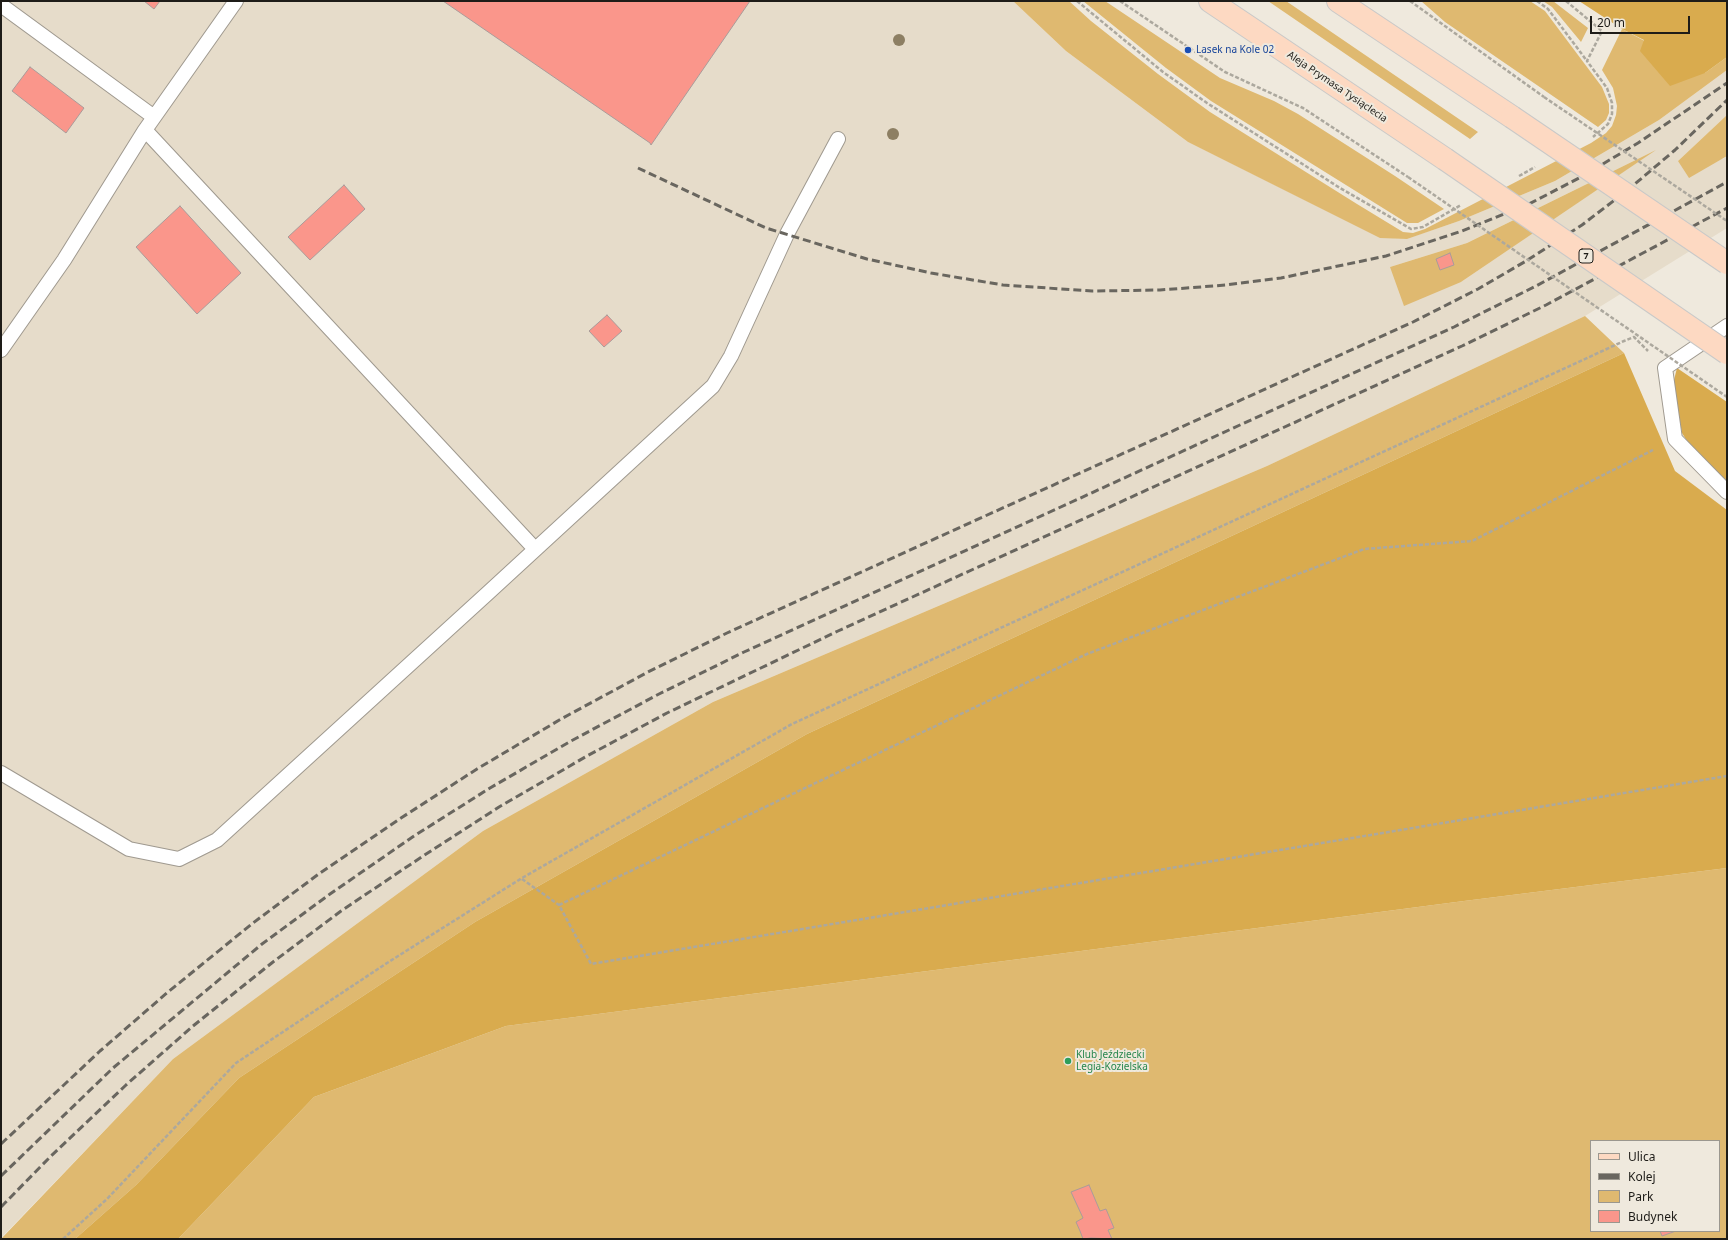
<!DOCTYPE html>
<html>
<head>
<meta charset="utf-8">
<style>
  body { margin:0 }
  #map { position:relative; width:1728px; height:1240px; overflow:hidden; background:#efe9dd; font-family:"Noto Sans",sans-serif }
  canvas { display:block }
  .frame { position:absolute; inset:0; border:2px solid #1e1c18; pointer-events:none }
  .legend { position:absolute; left:1590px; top:1140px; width:130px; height:92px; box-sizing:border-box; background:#efe9dd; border:1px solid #9b978e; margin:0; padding:5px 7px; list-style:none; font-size:12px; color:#1e1c18 }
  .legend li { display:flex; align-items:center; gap:8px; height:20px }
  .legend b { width:20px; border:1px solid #9b978e }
  .scale { position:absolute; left:1590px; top:16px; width:100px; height:18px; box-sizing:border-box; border:2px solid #1e1c18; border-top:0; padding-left:5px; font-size:12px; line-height:14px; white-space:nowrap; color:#1e1c18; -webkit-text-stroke:3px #efe9dd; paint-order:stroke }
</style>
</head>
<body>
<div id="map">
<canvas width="1728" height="1240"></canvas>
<div class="frame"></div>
<ul class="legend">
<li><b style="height:5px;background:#fdd9c2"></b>Ulica</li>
<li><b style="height:5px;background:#69665f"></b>Kolej</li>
<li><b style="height:11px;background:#dfb970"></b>Park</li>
<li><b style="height:11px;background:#fa968b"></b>Budynek</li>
</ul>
<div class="scale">20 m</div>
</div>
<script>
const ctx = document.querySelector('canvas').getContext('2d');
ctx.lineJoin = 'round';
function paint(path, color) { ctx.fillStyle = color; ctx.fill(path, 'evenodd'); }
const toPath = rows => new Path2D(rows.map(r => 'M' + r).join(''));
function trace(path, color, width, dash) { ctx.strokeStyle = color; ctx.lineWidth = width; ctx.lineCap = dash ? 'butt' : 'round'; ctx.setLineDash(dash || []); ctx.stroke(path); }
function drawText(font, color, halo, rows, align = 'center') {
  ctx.font = font + ' "Noto Sans",sans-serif'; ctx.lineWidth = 4; ctx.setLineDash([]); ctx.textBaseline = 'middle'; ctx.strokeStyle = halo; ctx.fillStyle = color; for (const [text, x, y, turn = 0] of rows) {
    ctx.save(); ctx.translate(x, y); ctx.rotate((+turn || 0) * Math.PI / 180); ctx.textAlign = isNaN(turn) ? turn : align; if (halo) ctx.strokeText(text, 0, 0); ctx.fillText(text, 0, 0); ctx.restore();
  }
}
const built = toPath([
  [1,1,1013,1,1066,51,1188,142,1380,237,1406,239,1459,221,1555,181,1659,120,1727,70,1727,115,1678,161,1723,159,1727,156,1727,228,1585,316,1267,466,713,702,483,831,173,1059,1,1238],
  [1652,152,1461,282,1390,267,1467,243]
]);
const green = toPath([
  [1013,1,1069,1,1091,21,1158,74,1210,112,1357,204,1403,232,1413,233,1425,229,1591,143,1606,133,1612,126,1616,115,1617,106,1613,88,1602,70,1622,29,1705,73,1727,57,1727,70,1659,120,1555,181,1459,221,1407,239,1380,238,1188,142,1066,51],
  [1083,1,1105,1,1220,78,1274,101,1298,114,1395,176,1444,209,1418,223,1407,223,1211,101,1166,68],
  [1268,1,1286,1,1478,132,1470,139],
  [1421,1,1530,1,1545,11,1602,87,1609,104,1609,113,1606,120,1598,127,1445,22],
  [1543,1,1553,1,1588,28,1581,42,1552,7],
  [1727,115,1727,156,1689,178,1678,161],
  [1656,150,1461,282,1404,306,1390,267,1467,243],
  [1585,316,1624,353,807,734,475,922,239,1078,136,1185,75,1239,1,1239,173,1059,483,831,713,702,1267,466],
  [1727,868,1727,1239,178,1239,314,1097,506,1026,1464,901],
  [1591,1141,1719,1141,1719,1231,1591,1231]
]);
const forest = toPath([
  [1579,1,1727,1,1727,57,1705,73,1670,86,1640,51,1644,40,1622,29],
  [1624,353,1675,471,1727,510,1727,868,1464,901,506,1026,314,1097,178,1239,75,1239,136,1185,239,1078,475,922,807,734],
  [1677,368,1727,402,1727,484,1692,449,1682,433,1673,384]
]);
const building = toPath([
  [144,1,160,1,154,9,144,1],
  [443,1,750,1,651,145,650,143,443,1],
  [30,67,84,108,66,133,12,91,30,67],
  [344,185,365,209,310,260,288,237,344,185],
  [180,206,241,273,197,314,136,247,180,206],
  [1450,253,1454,265,1440,270,1436,259,1450,253],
  [607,315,622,331,604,347,589,331,607,315],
  [1089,1185,1100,1211,1106,1209,1114,1228,1108,1230,1112,1239,1091,1238,1083,1239,1080,1231,1076,1222,1083,1218,1071,1192,1089,1185],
  [1660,1231,1676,1231,1662,1236,1660,1231]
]);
const path = toPath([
  [1077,1,1163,72,1207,103,1340,188,1411,229,1423,227,1461,205],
  [1120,1,1225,72,1303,108,1408,177],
  [1410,1,1544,97],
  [1537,1,1548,9,1587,61],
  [1566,1,1602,31,1587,61,1607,88,1612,103,1612,114,1608,124,1593,137],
  [1519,176,1535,167],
  [522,879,559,905,591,964,1727,776],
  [559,905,1087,654,1364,549,1472,541,1653,450],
  [63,1239,107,1199,236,1063,387,963,522,878,792,724,1624,341,1634,337,1648,351]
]);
const lane = toPath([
  [1,5,154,117],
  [145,130,535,549],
  [1727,326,1665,368,1675,439,1727,492],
  [1,350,64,260,145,130,236,1],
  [1,773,129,849,179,859,217,840,489,592,713,386,731,356,787,234,838,139]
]);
const primary = toPath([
  [1210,1,1445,159],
  [1338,1,1512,117]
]);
const rail = toPath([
  [638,168,766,228,867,259,931,273,1003,285,1092,291,1160,290,1226,285,1281,278,1386,256,1462,231,1529,204,1581,177,1638,143,1727,83],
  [1,1144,100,1051,168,992,253,923,320,873,401,818,477,769,561,719,648,672,727,633,1413,322,1478,289,1526,261,1582,225,1629,189,1675,150,1727,100],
  [1,1176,113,1068,262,944,330,894,414,836,490,788,571,741,659,694,744,652,1454,327,1536,286,1727,182],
  [1,1207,51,1156,126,1085,193,1026,273,962,341,911,423,856,499,807,587,756,667,713,838,631,1462,346,1546,305,1727,208]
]);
const pathBridge = toPath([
  [1544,97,1727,221],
  [1408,177,1727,397]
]);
const primaryBridge = toPath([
  [1512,117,1727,263],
  [1445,159,1727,353]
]);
const trees = [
  [899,40],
  [893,134]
];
const markers = [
  [1188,50,4,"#1a4fb4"],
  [1068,1061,4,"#2e9e5b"]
];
const shields = [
  [1586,256,14]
];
const shieldNames = [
  ["7",1586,256]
];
const transitNames = [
  ["Lasek na Kole 02",1196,50]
];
const streetNames = [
  ["Aleja Prymasa Tysiąclecia",1337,87,34]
];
const leisureNames = [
  ["Klub Jeździecki",1076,1055],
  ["Legia-Kozielska",1076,1067]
];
paint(built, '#e6dcca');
paint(green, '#dfb970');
paint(forest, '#d9ab4e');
paint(building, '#fa968b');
trace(building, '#aa9c9a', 1);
trace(lane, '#9f998f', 16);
trace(primary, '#c9c9c8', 24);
trace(path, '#aca89e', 2.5, [4, 2]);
trace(lane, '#fff', 14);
trace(primary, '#fdd9c2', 22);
trace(rail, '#69665f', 3, [8, 4]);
trace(primaryBridge, '#c9c9c8', 24, []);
trace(pathBridge, '#aca89e', 2.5, [4, 2]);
trace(primaryBridge, '#fdd9c2', 22);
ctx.fillStyle = '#8d7f63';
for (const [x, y] of trees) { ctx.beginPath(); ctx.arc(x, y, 6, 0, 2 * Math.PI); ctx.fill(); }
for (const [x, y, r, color] of markers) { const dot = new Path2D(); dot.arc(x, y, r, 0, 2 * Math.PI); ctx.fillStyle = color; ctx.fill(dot); trace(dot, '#efe9dd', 1.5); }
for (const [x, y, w] of shields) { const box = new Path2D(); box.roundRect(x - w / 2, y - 7, w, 14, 3); ctx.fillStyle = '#efe9dd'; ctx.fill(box); trace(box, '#1e1c18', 1); }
drawText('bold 9px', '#1e1c18', null, shieldNames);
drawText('10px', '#164399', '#efe9dd', transitNames, 'left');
drawText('10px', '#1e1c18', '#efe9dd', streetNames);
drawText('10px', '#27864d', '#efe9dd', leisureNames, 'left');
</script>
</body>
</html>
